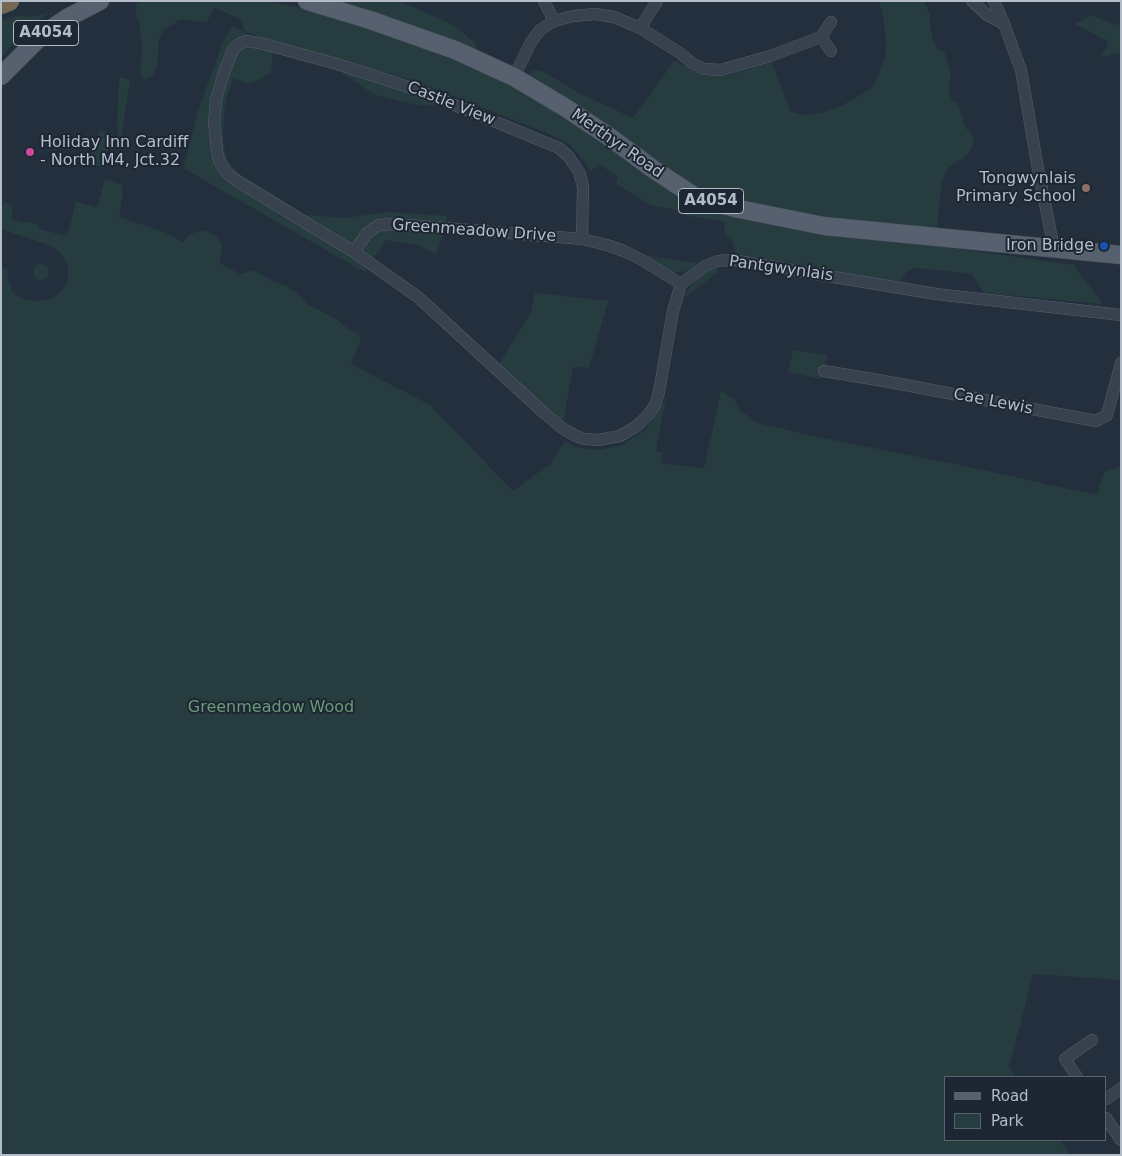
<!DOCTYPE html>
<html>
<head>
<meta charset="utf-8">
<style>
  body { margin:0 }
  #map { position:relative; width:1122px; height:1156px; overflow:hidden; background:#242f3e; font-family:"DejaVu Sans",sans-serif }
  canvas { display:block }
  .frame { position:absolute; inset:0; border:2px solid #b4bcc9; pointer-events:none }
  .legend { position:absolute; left:944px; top:1076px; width:162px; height:65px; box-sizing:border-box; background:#1d2633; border:1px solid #59626f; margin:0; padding:6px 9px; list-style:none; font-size:15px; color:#b4bcc9 }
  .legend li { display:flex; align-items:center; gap:10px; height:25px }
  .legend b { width:25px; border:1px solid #59626f }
</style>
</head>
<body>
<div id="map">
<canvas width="1122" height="1156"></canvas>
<div class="frame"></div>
<ul class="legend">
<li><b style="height:6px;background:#56606e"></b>Road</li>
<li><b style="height:14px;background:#263c3f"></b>Park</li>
</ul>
</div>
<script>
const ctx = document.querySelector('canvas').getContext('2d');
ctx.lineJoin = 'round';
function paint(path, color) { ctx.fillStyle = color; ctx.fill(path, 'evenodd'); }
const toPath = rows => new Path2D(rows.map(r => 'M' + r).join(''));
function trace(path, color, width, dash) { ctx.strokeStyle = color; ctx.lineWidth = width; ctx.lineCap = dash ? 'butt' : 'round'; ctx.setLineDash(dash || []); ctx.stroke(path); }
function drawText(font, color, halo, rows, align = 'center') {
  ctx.font = font + ' "DejaVu Sans",sans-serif'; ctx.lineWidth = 4; ctx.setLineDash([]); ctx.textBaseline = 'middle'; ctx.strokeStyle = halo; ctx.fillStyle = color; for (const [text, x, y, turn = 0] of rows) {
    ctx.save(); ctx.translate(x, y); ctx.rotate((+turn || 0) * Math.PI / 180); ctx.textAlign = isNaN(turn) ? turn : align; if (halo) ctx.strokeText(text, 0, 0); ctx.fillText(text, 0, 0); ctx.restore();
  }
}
const green = toPath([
  [142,1,266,1,306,9,315,1,400,1,453,25,474,42,479,51,481,62,524,83,532,71,540,70,583,95,633,118,674,61,705,76,726,76,772,62,790,111,803,115,821,113,841,106,872,88,879,73,885,58,886,41,883,17,879,1,924,1,930,14,930,25,933,39,937,48,945,53,951,74,948,92,952,100,958,104,965,127,973,136,973,145,966,156,948,168,942,180,937,224,937,246,1075,265,1078,272,1097,295,1102,304,984,293,972,274,917,268,907,271,900,282,736,254,733,242,724,233,725,222,688,216,676,210,650,205,616,184,618,177,599,164,591,171,571,145,542,131,412,80,278,43,244,31,242,20,214,7,207,22,180,20,164,30,159,40,157,67,153,75,145,79,140,75,142,48,140,25,136,14,136,4],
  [48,13,20,35,1,58,1,21,21,15,30,17],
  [1091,15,1112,24,1121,25,1121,53,1101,57,1109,42,1075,24],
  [233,26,239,29,260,43,281,49,273,53,271,72,251,84,233,78,227,96,224,112,223,140,225,151,227,159,237,172,306,215,345,218,387,212,446,216,446,228,436,254,419,245,385,240,379,252,367,263,366,273,183,168,189,147,198,111,223,42],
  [336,68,417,94,444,106,420,105,398,101,373,94],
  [119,77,130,80,120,146,117,125],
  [100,130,107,132,108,148,106,159,102,167,87,163,91,146,96,147],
  [105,179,122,185,123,194,119,217,164,232,183,242,190,234,203,230,215,235,222,245,220,263,240,274,254,270,274,282,287,286,298,294,308,305,323,312,336,319,351,331,358,333,361,339,351,364,430,405,513,491,550,464,565,441,576,447,599,450,622,445,644,431,658,412,666,397,656,451,663,453,661,463,704,468,721,391,734,399,739,409,757,423,813,436,960,465,1097,495,1104,472,1121,466,1121,980,1033,974,1020,1026,1009,1066,1016,1077,946,1077,946,1140,1060,1140,1071,1155,1,1155,1,267,8,269,7,275,9,283,12,291,17,296,24,299,33,301,45,300,57,296,64,288,68,280,68,269,66,262,62,255,56,249,46,244,1,229,1,205,4,205,4,201,9,204,13,208,11,219,26,223,26,221,39,225,38,229,67,236,76,201,95,207,98,205],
  [642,255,696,263,694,268,682,272,673,272],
  '33 272a8 8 0 1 1 16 0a8 8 0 1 1-16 0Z',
  [717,268,718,272,683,299,690,287,701,276,710,270],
  [535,293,608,301,589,368,573,367,562,428,496,369,531,312],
  [793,350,827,355,821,379,788,372]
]);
const street = toPath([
  [544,1,554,21],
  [972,1,987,15,1004,24],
  [994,1,1004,24,1021,70,1038,169,1054,248],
  [640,28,657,1],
  [821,37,831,51],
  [514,77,531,42,540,30,554,21,573,16,595,14,614,17,640,28,680,53,692,63,704,69,721,70,770,56,821,37,831,22],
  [582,239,583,186,579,172,569,157,559,148,418,90,337,64,260,43,246,41,239,44,233,50,223,75,216,100,214,123,217,150,219,161,227,173,237,181,354,252,367,233,379,225,396,224,582,239,607,245,624,251,642,260,681,284],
  [354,252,418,297,544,413,562,428,574,435,584,439,598,440,620,436,637,426,649,414,655,405,659,392,673,311,681,284,705,266,718,261,732,260,936,294,1121,315],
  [824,371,884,381,1096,421,1107,415,1121,363],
  [1077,1077,1065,1059,1092,1040],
  [1106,1099,1121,1088],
  [1106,1118,1121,1140]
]);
const primary = toPath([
  [307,1,370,20,455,50,514,77,566,108,611,138,653,169,697,198,739,209,824,226,1121,255],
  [1,76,36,41,48,31,67,18,100,1]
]);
const highway = toPath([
  [1,4,9,1]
]);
const markers = [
  [30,152,5,"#d1479c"],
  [1086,188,5,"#8d6e63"],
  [1104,246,5,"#1a4fb4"]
];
const shields = [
  [46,33,65],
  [711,201,65]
];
const shieldNames = [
  ["A4054",46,33],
  ["A4054",711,201]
];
const streetNames = [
  ["Castle View",451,104,22],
  ["Merthyr Road",617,144,35],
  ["Greenmeadow Drive",474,231,4],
  ["Pantgwynlais",781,269,8],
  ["Cae Lewis",993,402,11]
];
const poiNames = [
  ["Holiday Inn Cardiff",40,143,"left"],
  ["- North M4, Jct.32",40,161,"left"],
  ["Tongwynlais",1076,179],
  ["Primary School",1076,197],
  ["Iron Bridge",1094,246]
];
const parkNames = [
  ["Greenmeadow Wood",271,708]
];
paint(green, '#263c3f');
trace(street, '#565f6c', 12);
trace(primary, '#414a57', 19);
trace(highway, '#434c59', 21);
trace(street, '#38414e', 11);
trace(primary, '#56606e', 18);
trace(highway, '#746855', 20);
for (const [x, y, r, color] of markers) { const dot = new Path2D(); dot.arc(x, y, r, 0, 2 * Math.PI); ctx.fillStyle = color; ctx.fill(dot); trace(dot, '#1d2633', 2); }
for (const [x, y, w] of shields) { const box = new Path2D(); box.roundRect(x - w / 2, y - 12.5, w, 25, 4); ctx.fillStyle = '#1d2633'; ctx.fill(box); trace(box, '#b4bcc9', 1); }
drawText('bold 15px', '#b4bcc9', null, shieldNames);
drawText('16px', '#b4bcc9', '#1d2633', streetNames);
drawText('16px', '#b4bcc9', '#1d2633', poiNames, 'right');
drawText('16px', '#6b9a76', '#1d2633', parkNames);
</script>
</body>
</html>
